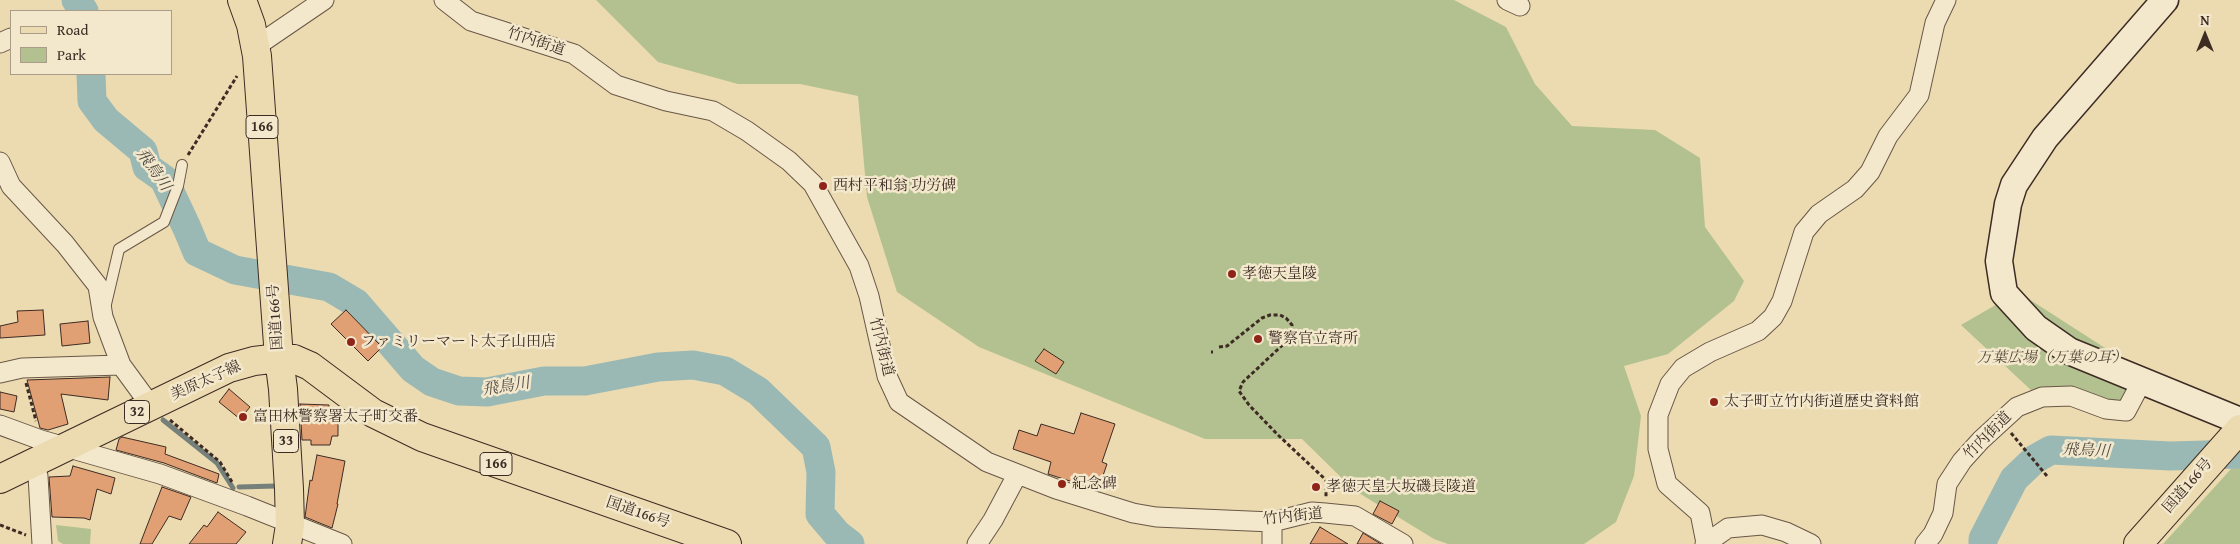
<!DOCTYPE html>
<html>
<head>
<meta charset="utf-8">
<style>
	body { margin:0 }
	#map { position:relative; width:2240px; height:544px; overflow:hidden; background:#ecdbb0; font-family:"Gentium Book Plus",serif }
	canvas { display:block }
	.legend { position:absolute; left:10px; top:10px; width:162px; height:65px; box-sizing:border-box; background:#f3e8cc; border:1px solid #aa9c89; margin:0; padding:6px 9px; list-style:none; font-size:15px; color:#3d2b24 }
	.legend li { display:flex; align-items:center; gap:10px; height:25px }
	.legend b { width:25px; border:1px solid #aa9c89 }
	.north { position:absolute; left:2180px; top:10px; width:50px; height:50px; -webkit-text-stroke:4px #f3e8cc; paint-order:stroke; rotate:0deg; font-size:14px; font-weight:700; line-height:20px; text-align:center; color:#3d2b24 }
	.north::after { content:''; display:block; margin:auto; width:18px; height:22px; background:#3d2b24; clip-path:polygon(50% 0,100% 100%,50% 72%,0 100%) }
</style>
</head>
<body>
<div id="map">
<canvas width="2240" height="544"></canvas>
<ul class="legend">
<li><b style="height:6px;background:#ecdbb0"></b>Road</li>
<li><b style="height:14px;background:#b2c18f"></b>Park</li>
</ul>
<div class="north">N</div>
</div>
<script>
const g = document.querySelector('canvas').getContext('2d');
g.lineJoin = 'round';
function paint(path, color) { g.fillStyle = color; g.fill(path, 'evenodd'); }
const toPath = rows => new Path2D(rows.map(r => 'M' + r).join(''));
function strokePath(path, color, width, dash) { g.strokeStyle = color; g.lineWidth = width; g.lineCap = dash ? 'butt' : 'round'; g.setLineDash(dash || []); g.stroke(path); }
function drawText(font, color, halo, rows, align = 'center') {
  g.font = font + ' "Gentium Book Plus","Noto Serif JP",serif'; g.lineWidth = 5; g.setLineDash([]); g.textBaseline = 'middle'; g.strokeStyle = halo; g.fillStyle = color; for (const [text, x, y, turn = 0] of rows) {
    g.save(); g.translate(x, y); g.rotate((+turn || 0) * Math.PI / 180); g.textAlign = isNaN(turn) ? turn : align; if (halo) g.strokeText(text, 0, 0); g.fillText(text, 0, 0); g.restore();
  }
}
paint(toPath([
	[596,0,1454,0,1506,27,1535,84,1572,126,1655,130,1700,158,1705,227,1744,281,1734,301,1668,354,1624,366,1641,416,1634,476,1616,522,1584,544,1448,544,1434,539,1354,490,1302,439,1205,439,979,347,897,292,867,197,858,96,800,84,738,84,658,62],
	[2018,292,2144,373,2108,418,2032,391,1961,325],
	[2240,459,2240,544,2163,544],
	[56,525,91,529,90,544,63,544,58,541]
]), '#b2c18f');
strokePath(toPath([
	[163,420,217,463,233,488],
	[239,487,276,486]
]), '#75807a', 5);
strokePath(toPath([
	[76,0,84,11],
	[91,74,92,101,106,120,143,151,147,167,164,179,187,228,197,252,235,270,329,287,356,303,413,369,432,382,459,391,487,392,544,381,585,381,658,367,693,365,725,371,758,391,816,447,821,472,820,514,837,534,850,544],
	[1983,544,1983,539,2014,479,2035,459,2051,450,2170,456,2240,454]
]), '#9bb9b4', 29);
const building = toPath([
	[43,310,45,335,0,338,0,326,18,322,17,311,43,310],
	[346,310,382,347,368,361,331,324,346,310],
	[88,321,90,343,62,346,60,324,88,321],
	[1044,349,1064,362,1056,374,1035,361,1044,349],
	[110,377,108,400,61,394,68,424,48,430,40,428,27,380,110,377],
	[229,389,250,407,240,419,219,402,229,389],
	[0,392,17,396,14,412,0,409,0,392],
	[300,404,329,405,330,417,338,416,338,436,332,436,330,445,311,445,311,440,302,440,300,404],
	[1081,413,1115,424,1102,462,1107,464,1098,490,1048,474,1051,462,1013,449,1019,430,1037,436,1041,424,1074,434,1081,413],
	[122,437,166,447,165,454,219,474,217,483,164,463,116,450,119,439,122,437],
	[317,455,345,461,337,504,338,504,332,528,305,517,310,480,312,481,317,455],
	[73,466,115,478,111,494,97,489,90,520,84,518,52,517,49,477,70,476,73,466],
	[162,487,191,497,181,520,169,516,152,544,140,544,162,487],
	[1380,501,1399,511,1392,524,1373,514,1380,501],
	[218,512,246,532,236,544,189,544,204,525,207,527,218,512],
	[1320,527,1348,544,1310,544,1320,527],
	[1363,533,1381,544,1357,544,1363,533]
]);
paint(building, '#e1a073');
strokePath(building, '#3d2b24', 1);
const lane = toPath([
	[106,304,119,249,164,222,178,186,182,165]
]);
const street = toPath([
	[444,0,471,21,574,54,616,85,666,101,713,111,747,131,789,161,813,184,859,266,869,296,887,376,899,402,987,462,1056,489,1133,513,1156,517,1272,522,1312,512,1325,513,1355,516,1403,544],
	[1507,0,1520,6],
	[0,43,11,38],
	[255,47,324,0],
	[0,162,11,186,65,244,98,286,103,317,121,365,151,406],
	[0,373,22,368,121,365],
	[0,425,41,440,160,474,247,506,342,544],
	[32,463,38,476,42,544],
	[1272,522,1272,544],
	[1706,543,1700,513,1667,484,1658,449,1658,415,1670,384,1683,368,1710,352,1758,331,1773,317,1782,301,1804,232,1819,214,1855,189,1870,172,1888,136,1919,95,1935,23,1946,0],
	[977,544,993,520,1017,475],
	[1705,544,1728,528,1762,525,1786,532,1811,544],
	[1925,544,1933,534,1943,513,1947,484,1962,461,1981,440,2017,407,2042,397,2071,396,2106,409,2126,411,2142,381]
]);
const secondary = toPath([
	[2165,0,2045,138,2014,185,2008,204,1999,261,2004,293,2036,328,2069,351,2240,421]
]);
const primary = toPath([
	[0,479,229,368,254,361,279,358,283,389,289,489,290,525,287,544]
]);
const highway = toPath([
	[242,0,251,25,257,56,279,358,294,359,310,366,373,413,422,437,727,544],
	[2138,544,2240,429]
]);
strokePath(lane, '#695747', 12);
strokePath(street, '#695747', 21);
strokePath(secondary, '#3d2b24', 29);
strokePath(primary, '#3d2b24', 30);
strokePath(highway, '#3d2b24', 30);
strokePath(toPath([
	[188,155,237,76],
	[1219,347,1227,346,1262,318,1270,315,1280,315,1286,318,1292,325,1291,337,1243,382,1239,391,1249,405,1278,435,1326,480,1326,497],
	[1211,352,1213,352],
	[26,383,36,421],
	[170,420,220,462,232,482],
	[2011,433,2047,476],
	[0,525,26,535]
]), '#3d2b24', 3, [4, 2.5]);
strokePath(lane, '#f3e8cc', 10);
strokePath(street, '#f3e8cc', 19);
strokePath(secondary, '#f3e8cc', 26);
strokePath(primary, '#ecdbb0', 28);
strokePath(highway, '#ecdbb0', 28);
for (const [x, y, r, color] of [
	[823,186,5,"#8f2418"],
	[1232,274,5,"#8f2418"],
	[1258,339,5,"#8f2418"],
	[351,342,5,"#8f2418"],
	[1714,402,5,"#8f2418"],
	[243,417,5,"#8f2418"],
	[1062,484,5,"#8f2418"],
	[1316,487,5,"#8f2418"]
]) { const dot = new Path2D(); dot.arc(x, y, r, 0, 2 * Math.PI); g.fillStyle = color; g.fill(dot); strokePath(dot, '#f3e8cc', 2); }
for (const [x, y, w] of [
	[262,127,32],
	[137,412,25],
	[286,441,25],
	[496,464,32]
]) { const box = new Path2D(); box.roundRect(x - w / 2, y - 11.5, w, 23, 4); g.fillStyle = '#f3e8cc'; g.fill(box); strokePath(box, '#3d2b24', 1); }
drawText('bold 14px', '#3d2b24', null, [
	["166",262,127],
	["32",137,412],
	["33",286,441],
	["166",496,464]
]);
drawText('15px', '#3d2b24', '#f3e8cc', [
	["竹内街道",536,42,18],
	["国道166号",276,317,-94],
	["竹内街道",881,347,76],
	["美原太子線",206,381,-24],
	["竹内街道",1988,436,-45],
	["国道166号",2188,486,-49],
	["国道166号",638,513,19],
	["竹内街道",1293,517,-6]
]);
drawText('15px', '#3d2b24', '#f3e8cc', [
	["西村平和翁 功労碑",833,186],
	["孝徳天皇陵",1242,274],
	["警察官立寄所",1268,339],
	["ファミリーマート太子山田店",361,342],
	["太子町立竹内街道歴史資料館",1724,402],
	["富田林警察署太子町交番",253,417],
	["紀念碑",1072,484],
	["孝徳天皇大坂磯長陵道",1326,487]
], 'left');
drawText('italic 15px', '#544939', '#f3e8cc', [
	["万葉広場（万葉の耳）",2052,358]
]);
drawText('italic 16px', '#544e48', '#f3e8cc', [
	["飛鳥川",153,170,55],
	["飛鳥川",506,387,-9],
	["飛鳥川",2086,451,3]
]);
</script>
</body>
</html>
